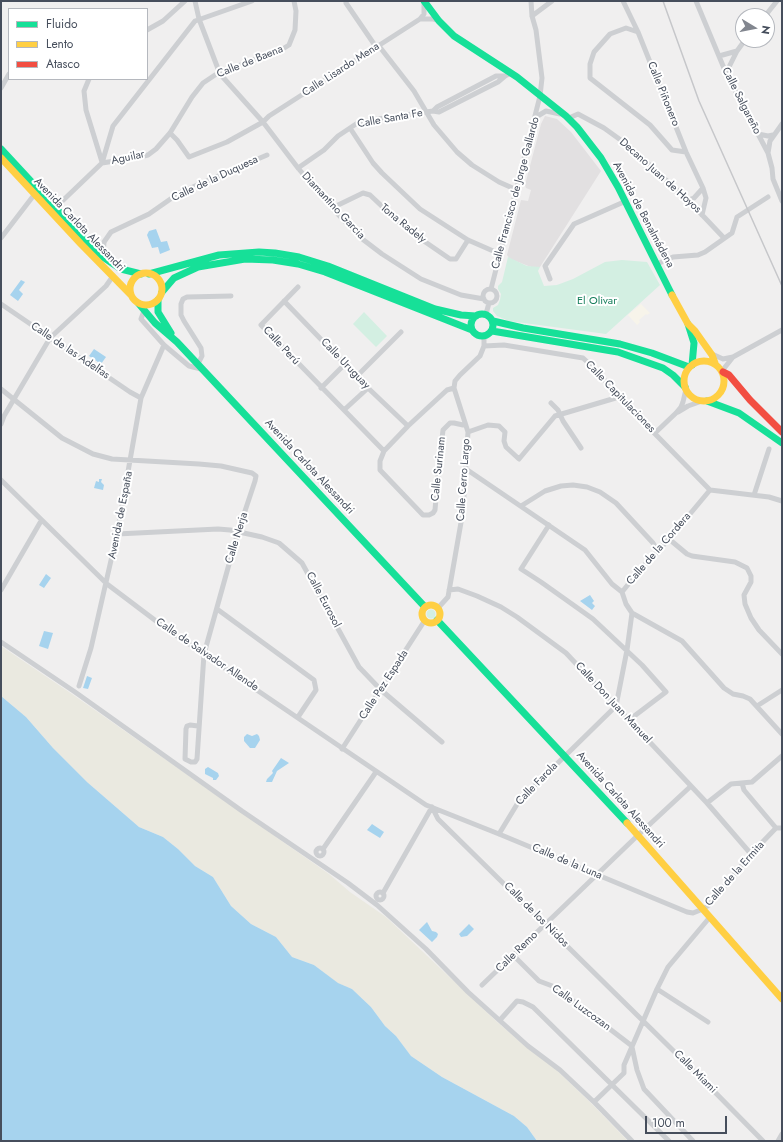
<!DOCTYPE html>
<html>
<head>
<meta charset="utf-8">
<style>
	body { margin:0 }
	#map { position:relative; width:783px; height:1142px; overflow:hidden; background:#f0efef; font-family:Jost,sans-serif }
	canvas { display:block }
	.frame { position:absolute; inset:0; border:2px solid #464e5c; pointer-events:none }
	.legend { position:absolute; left:8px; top:8px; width:140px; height:72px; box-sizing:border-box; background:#fff; border:1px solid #b5b8be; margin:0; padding:5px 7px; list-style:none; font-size:12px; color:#464e5c }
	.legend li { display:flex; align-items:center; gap:8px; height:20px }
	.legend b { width:20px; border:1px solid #b5b8be }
	.north { position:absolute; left:735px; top:8px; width:40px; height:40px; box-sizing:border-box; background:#fff; border:1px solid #b5b8be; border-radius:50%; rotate:100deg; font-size:11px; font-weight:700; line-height:16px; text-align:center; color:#464e5c }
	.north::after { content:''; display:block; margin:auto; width:14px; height:18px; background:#82868f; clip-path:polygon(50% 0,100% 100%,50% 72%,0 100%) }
	.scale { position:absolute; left:645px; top:1116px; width:82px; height:18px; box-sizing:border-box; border:2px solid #464e5c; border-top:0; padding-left:5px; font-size:12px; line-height:14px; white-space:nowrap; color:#464e5c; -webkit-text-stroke:3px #fff; paint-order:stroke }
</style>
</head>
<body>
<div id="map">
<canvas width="783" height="1142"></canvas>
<div class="frame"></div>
<ul class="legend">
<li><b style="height:5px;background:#16e098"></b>Fluido</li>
<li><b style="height:5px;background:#ffcf43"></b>Lento</li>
<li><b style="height:5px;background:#f24e42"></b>Atasco</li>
</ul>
<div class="north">N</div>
<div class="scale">100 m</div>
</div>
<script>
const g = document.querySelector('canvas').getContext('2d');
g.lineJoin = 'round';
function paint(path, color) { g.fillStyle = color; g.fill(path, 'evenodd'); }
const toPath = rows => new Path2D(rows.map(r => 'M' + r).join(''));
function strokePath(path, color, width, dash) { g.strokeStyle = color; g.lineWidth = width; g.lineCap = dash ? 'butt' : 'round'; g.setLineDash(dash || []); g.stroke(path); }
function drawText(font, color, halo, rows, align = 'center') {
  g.font = font + ' Jost,sans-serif'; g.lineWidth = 4; g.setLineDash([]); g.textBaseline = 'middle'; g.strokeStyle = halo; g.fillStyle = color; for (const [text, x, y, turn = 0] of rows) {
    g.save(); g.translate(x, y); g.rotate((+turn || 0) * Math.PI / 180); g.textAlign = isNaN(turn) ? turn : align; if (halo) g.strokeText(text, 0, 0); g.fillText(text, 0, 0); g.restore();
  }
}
paint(toPath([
	[641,304,650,313,647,315,646,314,639,320,640,322,637,325,628,315]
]), '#f7f4ea');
paint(toPath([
	[545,116,557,119,571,132,601,171,540,267,531,267,510,259,507,255,521,200,528,201,531,190,526,188,525,185,541,124]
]), '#e2e0e1');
paint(toPath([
	[508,257,527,266,540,267,538,271,544,286,557,285,573,279,605,262,622,260,647,262,660,285,606,334,509,321,497,316,493,311,493,308,498,305,500,300,501,294,498,289,498,286,502,282],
	[364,312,387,336,376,347,353,324],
	'426.5 614a4.5 4.5 0 1 1 9 0a4.5 4.5 0 1 1-9 0Z'
]), '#d3efe2');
paint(toPath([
	[1,646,72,694,329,874,350,892,386,917,495,1020,525,1046,546,1060,592,1104,628,1141,537,1141,527,1127,514,1116,442,1077,411,1056,396,1036,385,1026,371,1007,352,989,337,983,314,965,292,957,276,937,251,924,231,906,213,877,195,866,178,849,163,837,139,827,87,782,53,748,26,717,1,696]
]), '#eae9e0');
paint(toPath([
	[156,229,161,242,167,241,170,250,160,254,158,247,152,248,147,235,149,231],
	[21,280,25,282,19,290,23,294,18,301,10,295],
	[94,349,106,357,101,364,89,356],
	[99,479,102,479,101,482,104,485,103,490,94,488,96,481,99,482],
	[46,574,51,578,44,588,39,585],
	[590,595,594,601,592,603,595,606,592,610,580,601],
	[44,631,53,633,48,649,39,646],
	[87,676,92,678,88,689,83,688],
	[1,696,26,717,53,748,87,782,139,827,163,837,178,849,195,866,213,877,231,906,251,924,276,937,292,957,314,965,338,983,352,989,371,1007,385,1026,396,1036,411,1056,442,1077,514,1116,527,1127,537,1141,1,1141],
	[247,734,252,736,257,734,259,736,260,740,255,748,250,748,244,741,244,737],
	[281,758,289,763,277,771,272,782,266,782,267,779,273,773,272,771],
	[208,767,218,773,219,776,216,780,213,780,213,778,205,774,205,769],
	[372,824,384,832,380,838,367,830],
	[427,922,432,931,436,932,438,934,437,937,432,942,419,930],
	[469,924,474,929,467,936,461,937,459,934]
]), '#a6d3ee');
strokePath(toPath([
	[195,1,199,19,220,74,263,122,298,168,332,208,361,238,382,254,421,279,461,295,484,299],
	[623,1,638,32,686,152,703,188,706,198,702,215],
	[696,1,726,73,768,153,772,168,773,179,782,201],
	[346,3,374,44,379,46,414,91,434,125,457,152,472,165,499,182,517,190],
	[532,16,552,1],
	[765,16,777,1],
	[420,19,433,19,439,21],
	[147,30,163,21,185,1],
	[638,32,626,28,610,34,594,52,590,64,590,78,650,125,672,150,686,152],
	[719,56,737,51],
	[726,73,737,51,745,40],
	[89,79,84,91,86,110,102,162],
	[1,88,9,74],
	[433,111,439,112,498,82,505,76],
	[536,117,546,111,560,114],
	[569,118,578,114,604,128,629,146,688,200,724,238],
	[350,128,373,163,382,173,420,209,468,240,500,254],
	[170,133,177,140,189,157,227,142,263,122,269,116,420,19,424,14,424,2],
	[758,134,768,136,773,135],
	[768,153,770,141,782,124],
	[102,163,113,126,195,21,252,1],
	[298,168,324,150,338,136,356,124,371,120,433,111,437,107,496,76,505,76,511,73],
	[688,200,694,198,703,188],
	[55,208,102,163,140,157,148,155,156,149,170,133,192,97,203,83,215,75,253,60,281,50,289,45,295,30,296,11,294,1],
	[332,208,363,193,370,195,405,228,450,259,456,259,468,240],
	[1,238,34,195],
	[103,257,104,242,111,232,149,214,179,193,267,155],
	[657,264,673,257,698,255,705,252,732,233,737,217,768,197],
	[550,279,545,266,574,224,626,201],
	[298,287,261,325,384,451],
	[491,289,540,96,542,78,536,30,532,16,531,1],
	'483 296a7 7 0 1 1 14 0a7 7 0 1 1-14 0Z',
	[284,301,368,388,408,426],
	[1,304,130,392,141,398],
	[144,311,141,319,164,345,189,366,201,369],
	[486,314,489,303],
	[484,346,504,345,583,358,596,370,619,397,710,490],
	[712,354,723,359,733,357,782,330],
	[198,364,202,356,201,348,184,321,181,315,181,304,183,299,187,297,231,296],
	[722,371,733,357],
	[357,376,401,332],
	[321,388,345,364],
	[454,388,447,390,408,426,384,451,380,461,380,470,423,515,429,515,433,513,435,510,438,474,443,430,450,423,454,423,463,425,465,423],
	[1,389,62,438,93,454,112,459,199,464,221,466,252,473,256,476,255,481,238,532,204,654,197,759,195,762,191,762,185,759,186,729,187,726,190,725,198,726],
	[551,403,558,410,563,421,581,448],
	[344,410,368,388],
	[678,412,688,406,702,401],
	[1,424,4,416,50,338,106,286,113,276],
	[468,432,488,425,499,426,505,432,504,441,506,447,519,459,555,416,619,397],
	[655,433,676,413,681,407,683,402,686,389],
	[466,469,585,550,612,584,622,592],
	[1,480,107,584,164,627,426,805,499,834,687,912,693,913,703,909,709,905,751,854,776,828],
	[710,490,769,497,782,501],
	[754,495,769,449],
	[521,506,545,491,561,486,573,485,587,487,600,492,616,503,653,543,658,551],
	[549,525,521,569,541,582,593,619,642,665,666,692,629,720],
	[117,534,218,529,230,530,262,537,279,543,302,563,359,667,381,690,442,742],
	[669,539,687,554,692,556,735,562,747,568,751,576,751,582,744,595,745,604,751,618,759,630,782,654],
	[1,590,41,521],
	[449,590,458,589,477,596,501,607,517,617,566,653,707,803,751,854],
	[438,608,448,597,463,511,468,432,454,388,455,381,460,375,480,356,484,346,484,336],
	[217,609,314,680,316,690,298,717],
	[632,613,682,641,724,688,733,694,743,696,750,699,782,734],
	[1,642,75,692,242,811,348,883,377,905,426,949,468,992,528,1046,560,1070,595,1103,632,1141],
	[79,686,91,648,117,534,141,398,164,345],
	[757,706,782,690],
	[342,749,425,620],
	[742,783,744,790,776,828],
	[707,803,731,784,752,782,782,756],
	[432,807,438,819,699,1076,763,1141],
	[776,828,782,828],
	[499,834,519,801,616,706,627,650,632,613,626,604,622,592,639,571,669,539,710,490],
	'316 852a4 4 0 1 1 8 0a4 4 0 1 1-8 0Z',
	[323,849,376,772],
	'376 896a4 4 0 1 1 8 0a4 4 0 1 1-8 0Z',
	[383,893,432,807],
	[513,955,539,981,555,987,632,1046],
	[482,985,635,838,691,786],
	[657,989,708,1022],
	[500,1020,517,1001,523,1002,533,1007,669,1141],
	[632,1047,637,1070,644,1089,693,1141],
	[594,1102,624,1073,624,1065,657,989,668,967,710,917],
	[778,1141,782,1134]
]), '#cdcfd2', 5);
strokePath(toPath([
	[424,1,439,21,454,36,517,77,566,116,577,127,601,158,618,187,672,295],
	[1,149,89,244,103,257,121,269,141,274],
	[149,274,219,255,259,252,275,253,299,257,328,266,435,309,461,315,476,316],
	[162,292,174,278,198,267,245,259,273,260,298,264,325,272,472,330],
	[158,300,158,312,171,333],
	[139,304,155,323,177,342,425,607],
	'471 325a11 11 0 1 1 22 0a11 11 0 1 1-22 0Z',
	[493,321,523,328,620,344,652,353,689,367],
	[688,324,694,343,692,365],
	[492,331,618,352,663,368,673,375,685,387],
	[707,401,739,413,782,443],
	[437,620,627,823]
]), '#16e098', 7);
strokePath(toPath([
	[1,158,81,244,131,295],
	'130 289a16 16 0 1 1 32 0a16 16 0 1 1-32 0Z',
	[672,295,688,324,695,331,712,355,715,363],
	'684 381a20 20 0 1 1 40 0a20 20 0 1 1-40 0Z',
	'422 614a9 9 0 1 1 18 0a9 9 0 1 1-18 0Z',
	[627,823,782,999]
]), '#ffcf43', 7);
strokePath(toPath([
	[723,372,729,375,750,400,782,432]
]), '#f24e42', 7);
strokePath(toPath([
	[663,1,699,101,782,286]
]), '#c6c7ca', 1.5);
drawText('11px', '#464e5c', '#fff', [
	["Calle de Baena",250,62,-22],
	["Calle Lisardo Mena",341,70,-33],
	["Calle Piñonero",663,94,68],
	["Calle Salgareño",741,101,63],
	["Calle Santa Fe",390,119,-10],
	["Aguilar",128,158,-12],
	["Decano Juan de Hoyos",660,176,42],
	["Calle de la Duquesa",215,179,-25],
	["Calle Francisco de Jorge Gallardo",516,193,-75],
	["Diamantino Garcia",333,206,47],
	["Avenida de Benalmádena",643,215,62],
	["Tona Radely",403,224,39],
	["Avenida Carlota Alessandri",79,225,46],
	["Calle Perú",281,346,47],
	["Calle de las Adelfas",70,351,34],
	["Calle Uruguay",345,364,46],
	["Calle Capitulaciones",620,397,46],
	["Avenida Carlota Alessandri",309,467,47],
	["Calle Surinam",439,469,-84],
	["Calle Cerro Largo",464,480,-86],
	["Avenida de España",121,515,-79],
	["Calle Nerja",237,538,-73],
	["Calle de la Cordera",659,549,-49],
	["Calle Eurosol",323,600,62],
	["Calle de Salvador Allende",207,655,34],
	["Calle Pez Espada",384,685,-57],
	["Calle Don Juan Manuel",613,703,47],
	["Calle Farola",537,784,-46],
	["Avenida Carlota Alessandri",620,800,48],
	["Calle de la Luna",567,862,23],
	["Calle de la Ermita",735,874,-48],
	["Calle de los Nidos",536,915,45],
	["Calle Remo",517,952,-44],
	["Calle Luzcozan",581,1008,36],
	["Calle Miami",695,1072,45]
]);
drawText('11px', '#157e5b', '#fff', [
	["El Olivar",597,301]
]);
</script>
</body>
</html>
